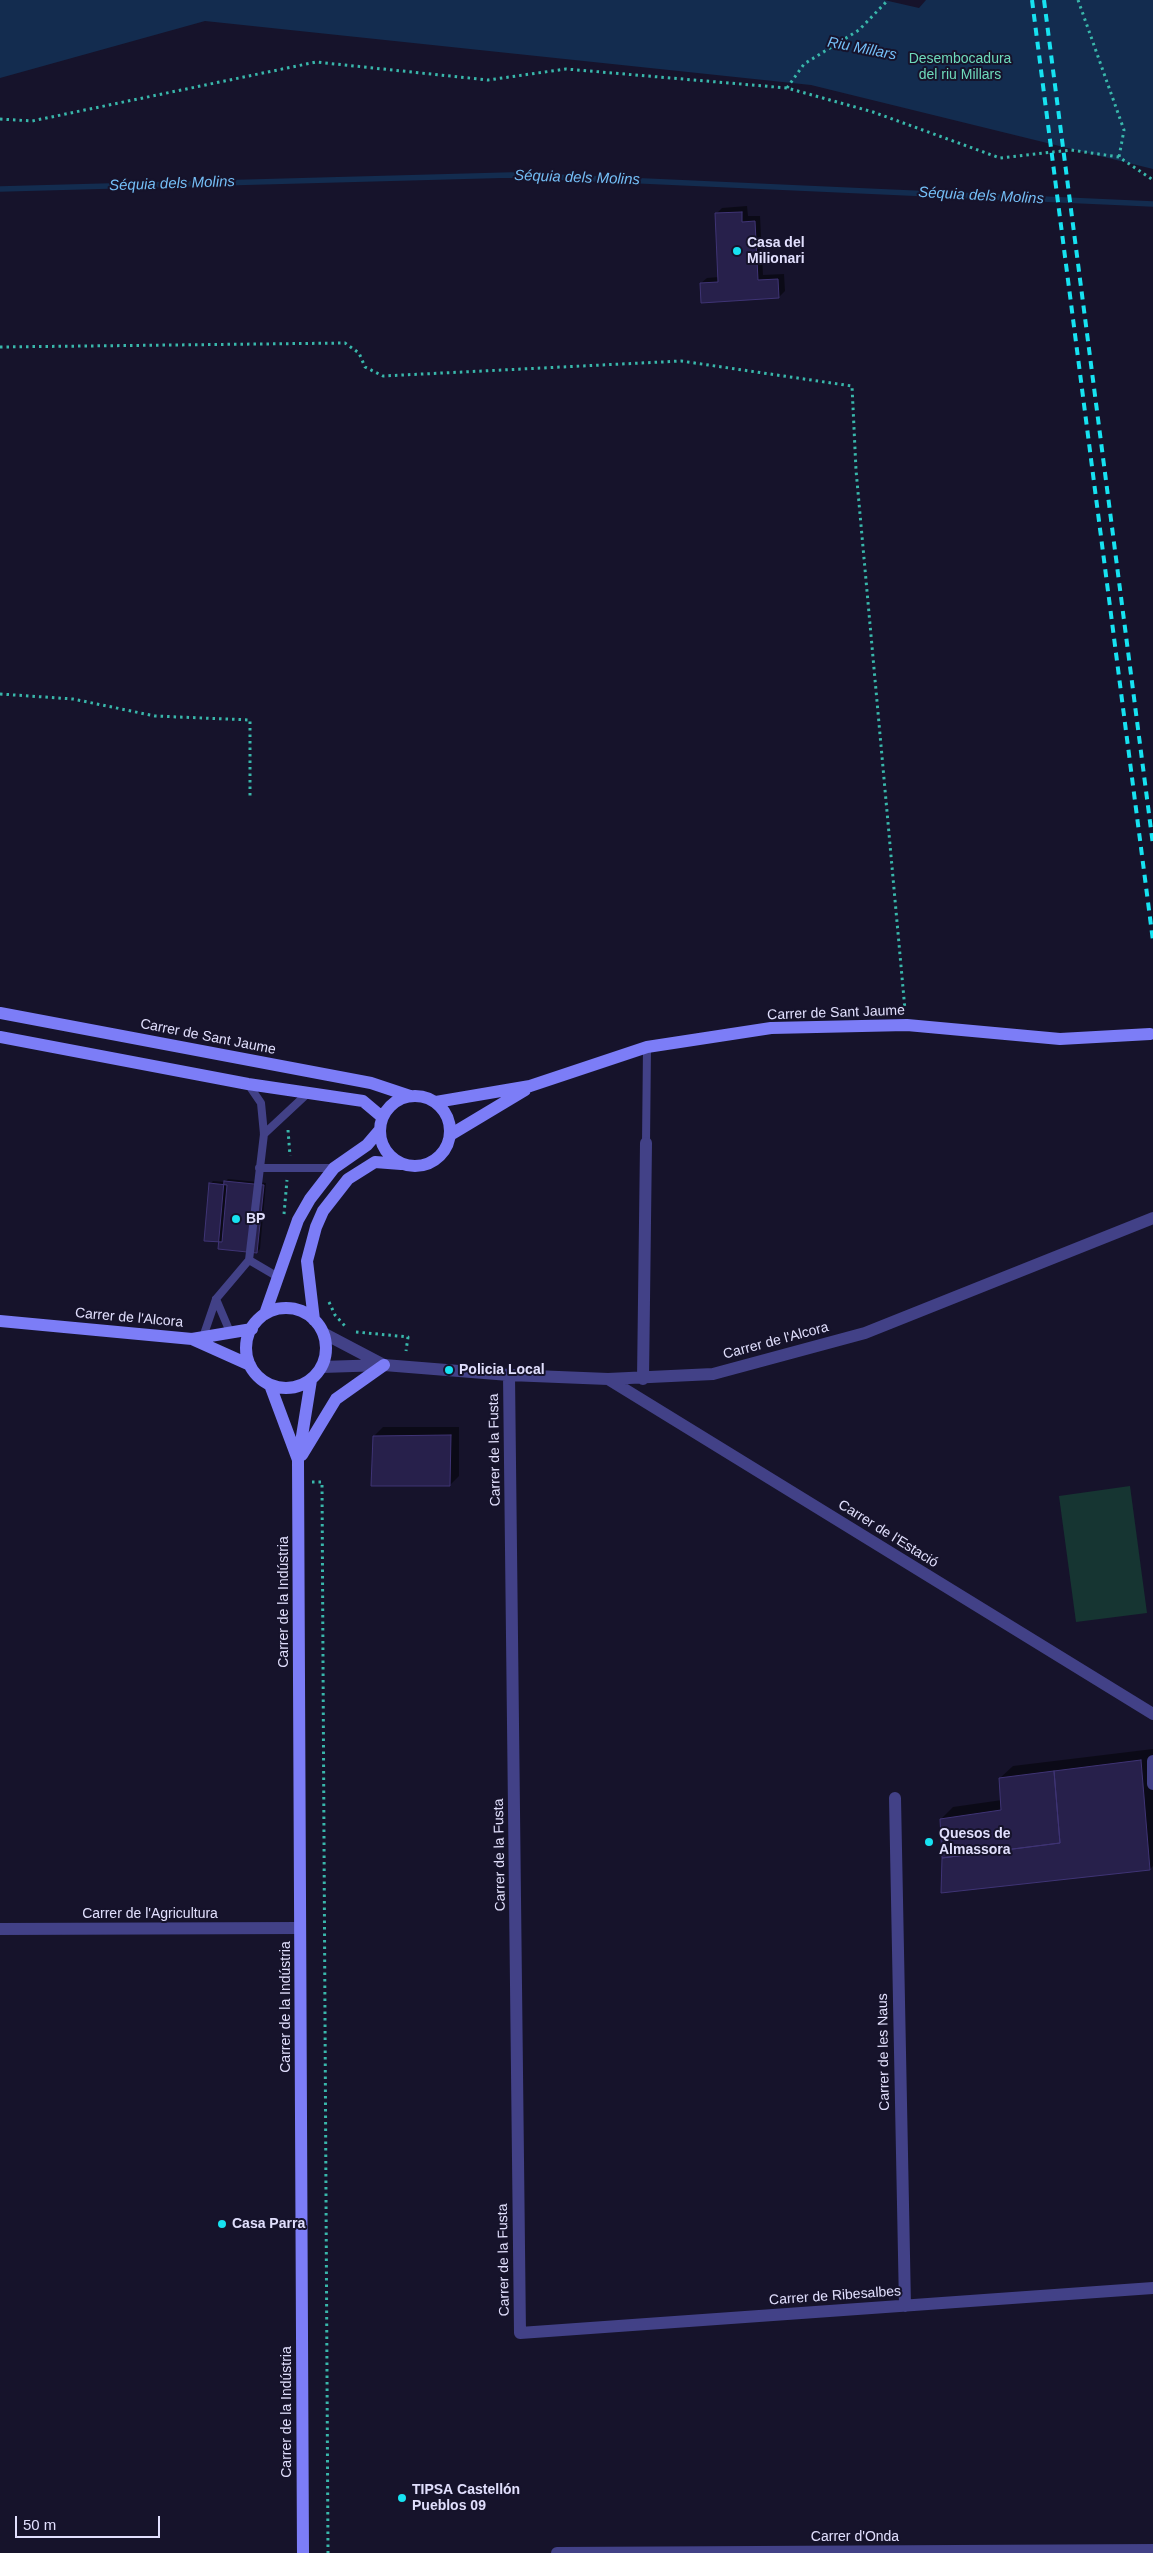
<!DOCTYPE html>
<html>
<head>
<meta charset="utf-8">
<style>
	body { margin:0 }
	#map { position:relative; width:1153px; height:2553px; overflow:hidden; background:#16132b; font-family:Helvetica,sans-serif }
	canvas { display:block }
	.scale { position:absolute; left:15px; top:2516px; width:145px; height:22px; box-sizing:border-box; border:2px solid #e1dffd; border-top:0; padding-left:6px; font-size:15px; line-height:18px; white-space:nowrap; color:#e1dffd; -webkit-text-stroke:4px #16132b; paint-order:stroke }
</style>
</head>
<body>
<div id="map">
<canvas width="1153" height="2553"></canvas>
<div class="scale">50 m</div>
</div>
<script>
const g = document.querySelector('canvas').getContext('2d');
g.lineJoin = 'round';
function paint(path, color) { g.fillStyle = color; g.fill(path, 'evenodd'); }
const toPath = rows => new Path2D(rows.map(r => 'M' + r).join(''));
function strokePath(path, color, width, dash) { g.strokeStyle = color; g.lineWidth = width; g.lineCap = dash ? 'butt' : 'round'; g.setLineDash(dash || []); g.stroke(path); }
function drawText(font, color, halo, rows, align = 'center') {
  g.font = font + ' Helvetica,sans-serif'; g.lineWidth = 4; g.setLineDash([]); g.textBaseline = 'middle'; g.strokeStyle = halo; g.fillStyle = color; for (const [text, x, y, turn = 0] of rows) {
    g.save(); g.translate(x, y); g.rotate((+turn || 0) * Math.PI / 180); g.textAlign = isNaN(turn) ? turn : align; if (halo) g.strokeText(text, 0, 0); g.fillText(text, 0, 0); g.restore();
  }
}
paint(toPath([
	[1130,1486,1147,1613,1076,1622,1059,1496]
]), '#163532');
paint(toPath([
	[0,0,884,0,919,8,926,0,1153,0,1153,169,811,85,205,21,0,78]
]), '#132c4f');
paint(toPath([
	[747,206,748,216,760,216,763,275,784,274,785,291,779,297,701,283,707,278,719,277,716,214,722,208],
	[228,1179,266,1183,260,1249,257,1252,219,1241,210,1184,213,1181,225,1182],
	[383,1427,459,1427,459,1476,450,1485,374,1436],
	[1153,1749,1153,1866,1150,1869,942,1891,941,1819,953,1807,1002,1800,1000,1778,1013,1766]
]), '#0007');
strokePath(toPath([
	[0,189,511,175,1153,204]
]), '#132c4f', 5.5);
const building = toPath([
	[742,212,742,222,755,221,758,280,778,279,779,298,701,303,700,283,718,282,715,213,742,212],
	[224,1181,264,1185,257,1253,218,1249,224,1181],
	[209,1183,227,1185,222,1242,204,1241,209,1183],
	[451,1435,450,1486,371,1486,373,1436,451,1435],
	[1141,1760,1150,1870,941,1893,942,1858,1060,1843,1054,1771,1141,1760],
	[1054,1771,1060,1843,942,1858,940,1819,1001,1810,999,1778,1054,1771]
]);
paint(building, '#27204b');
strokePath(building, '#3f3475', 1);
strokePath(toPath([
	[1078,0,1124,130,1119,157],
	[787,88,804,64,859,30,888,0],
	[0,119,32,121,316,62,488,80,566,69,787,88,873,112,1000,158,1071,150,1119,157,1153,180],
	[0,347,345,343,359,353,365,367,383,376,681,361,852,386,856,470,905,1010],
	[0,694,73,699,155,716,250,720,250,798],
	[288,1130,290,1156],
	[284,1214,287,1180],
	[329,1302,335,1315,345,1326],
	[356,1332,408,1337,406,1351],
	[312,1482,322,1482,328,2553]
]), '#39b7ab', 3, [2.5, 4]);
strokePath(toPath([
	[264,1134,308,1093],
	[646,1143,647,1047],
	[259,1168,334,1168],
	[249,1260,278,1277],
	[216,1299,230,1332],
	[203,1337,216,1299,249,1260,264,1134,261,1103,248,1084]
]), '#424187', 8);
strokePath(toPath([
	[323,1333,382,1364],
	[322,1367,384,1365,509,1375,608,1379,713,1374,865,1333,1153,1218],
	[509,1375,520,2333,1153,2288],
	[608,1379,1153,1714],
	[643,1379,646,1143],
	[1153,1761,1153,1784],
	[895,1798,905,2306],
	[0,1929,300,1928],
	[557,2553,1153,2550]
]), '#424187', 12);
strokePath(toPath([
	[0,1013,371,1083,410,1096],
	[0,1037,248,1084,363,1101,382,1117],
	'380 1131a35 35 0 1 1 70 0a35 35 0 1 1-70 0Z',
	[436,1102,530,1086,647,1047,771,1028,907,1025,1060,1039,1150,1034],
	[450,1135,525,1090],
	'246 1348a40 40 0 1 1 80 0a40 40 0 1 1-80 0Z',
	[265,1314,298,1220,310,1199,334,1168,367,1145,379,1131],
	[314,1320,307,1261,316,1227,323,1211,348,1179,375,1162,401,1164],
	[0,1321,192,1339,250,1365],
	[192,1339,252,1329],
	[270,1385,298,1460],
	[302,1455,336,1399,384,1365],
	[303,2553,298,1461,311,1380]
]), '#7c7df7', 12);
strokePath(toPath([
	[1032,0,1153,941],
	[1044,0,1153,845]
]), '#17e2f1', 4, [8, 6]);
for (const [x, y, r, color] of [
	[737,251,5,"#17e2f1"],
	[236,1219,5,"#17e2f1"],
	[449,1370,5,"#17e2f1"],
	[929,1842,5,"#17e2f1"],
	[222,2224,5,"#17e2f1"],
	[402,2498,5,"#17e2f1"]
]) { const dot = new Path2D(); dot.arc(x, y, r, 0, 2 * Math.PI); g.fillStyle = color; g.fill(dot); strokePath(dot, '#16132b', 2); }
drawText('14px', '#6edabb', '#16132b', [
	["Desembocadura",960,59],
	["del riu Millars",960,75]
]);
drawText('bold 14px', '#e1dffd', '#16132b', [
	["Casa del",747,243],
	["Milionari",747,259],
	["BP",246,1219],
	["Policia Local",459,1370],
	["Quesos de",939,1834],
	["Almassora",939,1850],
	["Casa Parra",232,2224],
	["TIPSA Castellón",412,2490],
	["Pueblos 09",412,2506]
], 'left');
drawText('14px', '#e1dffd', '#16132b', [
	["Carrer de Sant Jaume",836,1013,-2],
	["Carrer de Sant Jaume",208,1037,11],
	["Carrer de l'Alcora",129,1318,5],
	["Carrer de l'Alcora",776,1341,-15],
	["Carrer de la Fusta",495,1450,-91],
	["Carrer de l'Estació",888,1534,32],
	["Carrer de la Indústria",284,1602,-90],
	["Carrer de la Fusta",500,1855,-91],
	["Carrer de l'Agricultura",150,1914],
	["Carrer de la Indústria",286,2007,-90],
	["Carrer de les Naus",884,2052,-91],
	["Carrer de la Fusta",504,2260,-91],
	["Carrer de Ribesalbes",835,2296,-4],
	["Carrer de la Indústria",287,2412,-90],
	["Carrer d'Onda",855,2537]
]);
drawText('italic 15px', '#74bef6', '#16132b', [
	["Riu Millars",862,49,11],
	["Séquia dels Molins",577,178,2],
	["Séquia dels Molins",172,184,-2],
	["Séquia dels Molins",981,196,3]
]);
</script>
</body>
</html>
